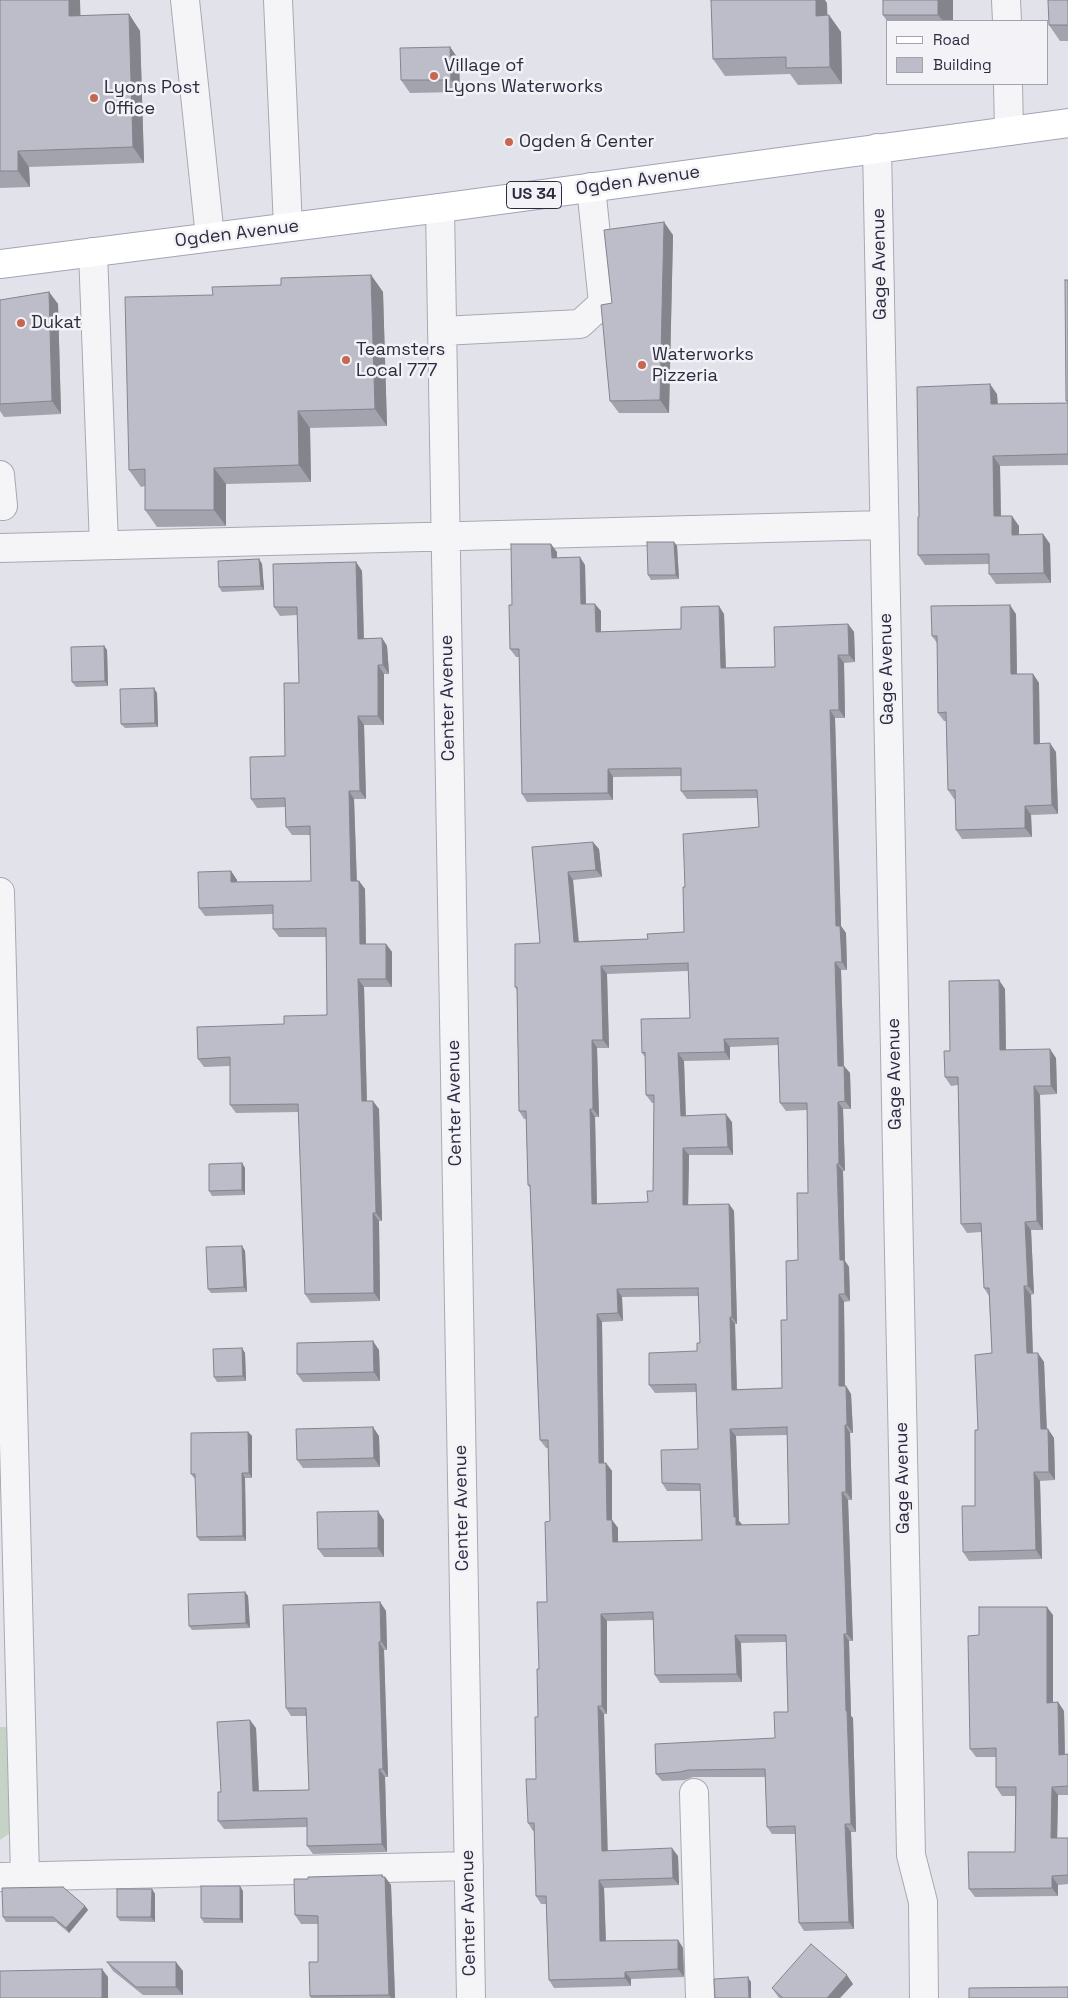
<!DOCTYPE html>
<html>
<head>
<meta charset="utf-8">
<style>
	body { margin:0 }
	#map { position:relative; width:1068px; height:1998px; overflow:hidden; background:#e2e3ea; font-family:"Space Grotesk",sans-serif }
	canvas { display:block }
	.legend { position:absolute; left:886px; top:20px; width:162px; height:65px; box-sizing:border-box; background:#f2f2f7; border:1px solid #a3a3ae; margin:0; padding:6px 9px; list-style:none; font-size:15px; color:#2c2c40 }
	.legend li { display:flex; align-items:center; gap:10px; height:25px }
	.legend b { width:25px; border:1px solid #a3a3ae }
</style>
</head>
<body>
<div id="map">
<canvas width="1068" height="1998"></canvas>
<ul class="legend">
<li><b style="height:6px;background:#fff"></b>Road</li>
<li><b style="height:14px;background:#bdbdc9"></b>Building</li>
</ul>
</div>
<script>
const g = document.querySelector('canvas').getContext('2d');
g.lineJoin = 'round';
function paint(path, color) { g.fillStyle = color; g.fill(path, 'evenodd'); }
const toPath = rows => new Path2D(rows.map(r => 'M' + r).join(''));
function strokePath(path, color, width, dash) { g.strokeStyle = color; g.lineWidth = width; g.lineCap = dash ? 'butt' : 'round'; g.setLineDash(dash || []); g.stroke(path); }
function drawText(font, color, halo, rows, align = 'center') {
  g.font = font + ' "Space Grotesk",sans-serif'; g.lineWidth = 5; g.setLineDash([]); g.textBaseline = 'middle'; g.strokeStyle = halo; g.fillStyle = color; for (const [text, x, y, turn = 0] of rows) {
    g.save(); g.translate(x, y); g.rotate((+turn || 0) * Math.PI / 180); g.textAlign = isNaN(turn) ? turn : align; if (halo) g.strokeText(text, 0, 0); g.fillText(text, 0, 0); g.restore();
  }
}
paint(toPath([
	[0,1727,10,1727,13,1831,0,1840]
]), '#c4d3c5');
const minor = toPath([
	[185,0,210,237],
	[278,0,288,227],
	[1006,0,1007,21],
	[1008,84,1009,131],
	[877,148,911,1855,923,1902,924,1998],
	[440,208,471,1998],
	[93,252,104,545],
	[442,331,580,324,603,303,591,187],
	[0,475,3,506],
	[0,548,884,525],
	[0,892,25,1876],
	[694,1793,700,1998],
	[0,1877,469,1866]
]);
const major = toPath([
	[0,264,440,208,1068,123]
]);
strokePath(minor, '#a8a8b4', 30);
strokePath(major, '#a3a4b5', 30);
strokePath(minor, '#f5f5f8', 28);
strokePath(major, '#fff', 28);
paint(toPath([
	[0,0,80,0,80,16,129,14,140,31,144,163,29,167,30,187,0,188],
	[953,0,953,21,887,21,883,15],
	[1068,0,1068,41,1060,41,1049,25],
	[827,3,827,15,829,15,841,32,842,84,798,85,790,74,725,76,713,59],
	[450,47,459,60,460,92,410,93,401,80],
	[673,235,669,413,619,413,610,401,612,303],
	[371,275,383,292,387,426,310,428,311,482,226,484,226,526,157,527,145,510,145,486,141,487,129,470,213,295,281,285],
	[1068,280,1068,465,1000,466,1001,516,1019,526,1019,535,1043,534,1050,544,1051,583,996,584,989,574,989,564,925,565,918,555,919,517,997,394,998,404,1068,403,1066,401],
	[49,292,58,304,61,414,4,417,0,411,0,300],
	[674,542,677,546,679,579,651,580,648,575],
	[557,552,557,558,585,565,586,604,601,611,601,632,681,629,724,614,726,668,775,667,848,624,854,632,855,662,844,663,845,718,835,718,841,926,846,933,847,970,841,970,844,1066,850,1073,851,1109,843,1109,845,1171,843,1171,845,1261,849,1267,850,1301,844,1302,845,1386,846,1386,851,1394,853,1433,850,1433,852,1500,848,1500,853,1641,849,1641,851,1716,853,1718,856,1832,851,1832,854,1929,804,1931,799,1923,796,1834,772,1834,767,1827,765,1777,693,1777,685,1780,662,1781,656,1774,775,1738,788,1712,786,1642,741,1643,742,1682,660,1683,655,1675,653,1620,607,1621,607,1714,604,1714,607,1851,678,1856,679,1885,604,1888,606,1941,678,1940,683,1948,684,1977,631,1979,631,1986,554,1988,549,1980,546,1904,541,1904,536,1896,534,1831,533,1831,528,1823,536,1779,538,1717,539,1669,547,1602,550,1521,548,1448,546,1448,540,1440,530,1188,528,1185,526,1119,524,1119,519,1111,517,990,515,987,540,943,532,847,599,849,602,877,573,880,579,941,648,939,684,932,685,887,759,827,758,798,687,799,681,791,681,776,613,777,613,800,527,802,522,794,519,657,516,657,510,649,512,605],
	[688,971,690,1018,642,1053,645,1057,646,1095,652,1103,654,1103,653,1191,648,1202,597,1204,595,1117,599,1117,597,1048,609,1048,607,974],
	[778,1045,780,1103,786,1111,807,1110,808,1193,798,1260,787,1320,782,1388,737,1389,735,1324,737,1324,734,1211,729,1204,688,1205,689,1155,733,1155,732,1122,686,1116,684,1061,730,1060,730,1047],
	[698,1296,700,1343,697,1351,649,1385,655,1393,696,1392,698,1449,662,1483,667,1491,701,1491,702,1540,618,1542,618,1528,612,1520,612,1471,606,1463,604,1463,602,1322,623,1321,622,1297],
	[787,1435,789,1524,742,1525,739,1521,736,1436],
	[259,559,262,564,264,590,222,592,219,587],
	[356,562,362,571,364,638,382,638,387,646,389,674,384,674,384,725,364,725,366,799,354,799,357,881,359,881,365,889,366,944,386,944,392,952,392,987,364,987,367,1101,379,1109,382,1221,379,1221,380,1301,311,1303,305,1294,299,1112,236,1113,230,1105,230,1066,204,1067,198,1059,284,1024,327,1015,326,937,279,937,273,929,273,914,205,916,199,908,231,871,237,880,237,882,311,881,310,835,292,835,286,827,285,807,257,808,251,799,285,756,299,683,297,615,280,616,274,607],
	[1016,614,1017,674,1033,674,1039,683,1040,744,1056,752,1058,814,1031,815,1032,837,962,839,956,830,955,799,954,799,948,790,946,721,944,721,938,713,937,643,932,636],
	[104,646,107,650,108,686,76,687,72,682],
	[157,693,158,727,125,728,121,724],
	[1005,989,1006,1050,1056,1058,1057,1094,1040,1095,1043,1230,1031,1230,1034,1294,1031,1295,1033,1353,1044,1362,1047,1429,1054,1438,1055,1480,1040,1481,1042,1559,969,1561,963,1552,975,1506,978,1430,992,1353,989,1296,984,1288,981,1232,967,1233,961,1224,958,1085,951,1086,945,1077,950,1051],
	[242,1163,245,1168,245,1195,212,1196,209,1191],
	[242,1246,245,1251,247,1292,211,1293,208,1289],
	[242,1348,245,1353,246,1381,217,1382,214,1377],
	[379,1350,380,1381,303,1382,297,1374],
	[248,1432,252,1436,252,1478,245,1478,246,1541,200,1541,197,1537,196,1478,194,1478,191,1474],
	[379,1436,380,1467,303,1468,297,1460],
	[384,1520,384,1557,324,1557,318,1549],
	[245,1592,248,1596,250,1628,192,1630,189,1626],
	[380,1602,386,1611,387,1650,384,1650,388,1777,385,1777,387,1852,313,1854,307,1846,307,1827,224,1829,218,1821,256,1728,259,1791,309,1790,307,1716,291,1716,286,1708],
	[1053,1615,1053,1702,1058,1702,1064,1711,1065,1754,1068,1754,1068,1795,1058,1795,1057,1838,1068,1838,1068,1884,1058,1885,1058,1896,975,1897,969,1889,1015,1852,1015,1796,1002,1796,996,1787,996,1757,976,1757,970,1749,979,1635],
	[385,1877,391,1885,395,1998,311,1998,310,1996,318,1962,318,1924,301,1924,295,1915,308,1879],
	[152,1889,155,1894,155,1922,120,1921,117,1917],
	[243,1891,243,1923,204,1923,201,1918],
	[85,1906,88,1910,69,1933,56,1922,6,1922,3,1917],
	[107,1962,183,1971,183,1995,143,1995,113,1971],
	[853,1984,840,1998,779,1998,772,1988]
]), '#a3a3ad');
paint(toPath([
	[69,0,80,0,81,32,69,16],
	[816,0,825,0,827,3,828,33,816,16],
	[938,0,953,0,953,21,943,21,938,15],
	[129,14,140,31,144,163,133,147],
	[829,15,841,32,842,84,830,67],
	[450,47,459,60,460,92,451,80],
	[18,151,29,167,30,187,18,171],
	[664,222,673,235,669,413,660,400],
	[371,275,383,292,387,426,375,409],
	[49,292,58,304,61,414,52,401],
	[990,384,997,394,998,414,991,404],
	[298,411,310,428,311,482,299,465],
	[993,456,1000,466,1001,526,994,516],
	[214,468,226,484,226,526,214,510],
	[1012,516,1019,526,1019,545,1012,535],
	[1043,534,1050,544,1051,583,1044,573],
	[674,542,677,546,679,579,676,575],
	[551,544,557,552,557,566,552,558],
	[580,557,585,565,586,612,581,604],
	[259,559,262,564,264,590,261,586],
	[356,562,362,571,364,647,358,639],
	[595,604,601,611,601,639,596,632],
	[1010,605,1016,614,1017,683,1011,674],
	[719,606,724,614,726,675,721,668],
	[848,624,854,632,855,662,849,655],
	[382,638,387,646,389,674,383,665],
	[104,646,107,650,108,686,105,681],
	[838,655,844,663,845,718,839,710],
	[378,665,384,674,384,725,378,716],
	[1033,674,1039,683,1040,753,1034,744],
	[154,688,157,693,158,727,155,723],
	[830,710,835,718,841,926,846,933,847,970,842,962,836,926],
	[358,716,364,725,366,799,360,791],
	[1050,743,1056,752,1058,814,1052,805],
	[608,769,613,777,613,800,608,793],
	[349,791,354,799,357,889,351,881],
	[1025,806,1031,815,1032,837,1025,828],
	[593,842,599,849,602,877,596,870],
	[231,871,237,880,237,890,231,882],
	[568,872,573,880,579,949,574,942],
	[359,881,365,889,366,953,360,944],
	[386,944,392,952,392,987,386,979],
	[835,962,841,970,844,1073,838,1066],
	[601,966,607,974,609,1048,603,1040],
	[358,979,364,987,367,1109,362,1101],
	[999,980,1005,989,1006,1059,1000,1050],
	[724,1039,730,1047,730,1060,725,1052],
	[592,1040,597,1048,599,1117,593,1109],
	[1050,1049,1056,1058,1057,1094,1051,1086],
	[678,1053,684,1061,686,1124,681,1116],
	[844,1066,850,1073,851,1109,845,1101],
	[1034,1086,1040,1095,1043,1230,1037,1221],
	[373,1101,379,1109,382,1221,376,1213],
	[838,1102,843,1109,845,1171,839,1164],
	[590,1109,595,1117,597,1212,592,1204],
	[726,1114,732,1122,733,1155,728,1147],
	[683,1148,689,1155,688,1213,683,1205],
	[242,1163,245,1168,245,1195,242,1190],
	[837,1164,843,1171,845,1261,849,1267,850,1301,845,1294,840,1260],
	[729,1204,734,1211,737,1324,732,1317],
	[373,1213,379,1221,380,1301,374,1293],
	[1025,1222,1031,1230,1034,1294,1028,1286],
	[242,1246,245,1251,247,1292,244,1287],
	[1024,1286,1031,1295,1033,1362,1027,1353],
	[617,1289,622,1297,623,1321,618,1313],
	[839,1294,844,1302,845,1394,839,1386],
	[597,1314,602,1322,604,1471,599,1463],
	[730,1317,735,1324,737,1397,732,1390],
	[373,1341,379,1350,380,1381,374,1372],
	[242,1348,245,1353,246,1381,243,1376],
	[1038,1353,1044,1362,1047,1438,1041,1429],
	[846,1386,851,1394,853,1433,847,1425],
	[845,1425,850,1433,852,1500,846,1492],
	[373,1427,379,1436,380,1467,374,1458],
	[730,1429,736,1436,739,1521,742,1524,742,1533,736,1525,734,1517],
	[1048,1429,1054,1438,1055,1480,1049,1472],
	[248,1432,252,1436,252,1478,249,1473],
	[606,1463,612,1471,612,1528,607,1520],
	[1034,1472,1040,1481,1042,1559,1036,1550],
	[242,1473,245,1478,246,1541,243,1536],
	[842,1492,848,1500,853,1641,847,1634],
	[378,1511,384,1520,384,1557,378,1548],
	[612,1520,618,1528,618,1550,613,1542],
	[245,1592,248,1596,250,1628,246,1623],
	[380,1602,386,1611,387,1650,381,1641],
	[1047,1607,1053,1615,1053,1711,1047,1703],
	[601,1614,607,1621,607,1714,602,1706],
	[844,1634,849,1641,851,1716,853,1718,856,1832,851,1824,846,1711],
	[735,1635,741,1643,742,1682,737,1674],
	[379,1642,384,1650,388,1777,383,1769],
	[1058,1702,1064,1711,1065,1763,1059,1755],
	[598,1706,604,1714,608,1858,602,1851],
	[250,1720,256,1728,259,1799,253,1791],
	[379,1769,385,1777,387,1852,382,1844],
	[1052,1787,1058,1795,1057,1847,1051,1838],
	[845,1824,851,1832,854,1929,849,1922],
	[672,1848,678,1856,679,1885,673,1878],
	[382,1875,385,1879,385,1877,391,1885,395,1998,391,1998,389,1995],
	[1052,1876,1058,1885,1058,1896,1052,1888],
	[599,1880,604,1888,606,1948,600,1941],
	[240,1886,243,1891,243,1923,240,1919],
	[152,1889,155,1894,155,1922,151,1917],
	[85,1906,88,1910,69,1933,66,1928],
	[678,1940,683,1948,684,1977,678,1969],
	[176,1962,183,1971,183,1995,176,1987],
	[102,1969,108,1977,108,1998,102,1998],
	[625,1972,631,1979,631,1986,625,1978],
	[847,1975,853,1984,840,1998,827,1998],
	[748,1977,751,1982,751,1998,749,1998]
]), '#84848d');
const building = toPath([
	[0,0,69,0,69,16,129,14,133,147,18,151,18,171,0,171,0,0],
	[711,0,816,0,816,16,829,15,830,67,786,68,786,57,713,59,711,0],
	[883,0,938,0,938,15,883,15,883,0],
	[1048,0,1068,0,1068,25,1049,25,1048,0],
	[450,47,451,80,401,80,400,48,450,47],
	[664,222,660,400,610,401,601,305,612,303,604,230,664,222],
	[371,275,375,409,298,411,299,465,214,468,214,510,145,510,145,469,129,470,125,297,213,295,212,287,281,285,281,278,371,275],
	[1065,280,1068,280,1068,401,1066,401,1065,280],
	[49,292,52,401,0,404,0,300,49,292],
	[990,384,991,404,1068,403,1068,454,993,456,994,516,1012,516,1012,535,1043,534,1044,573,989,574,989,554,918,555,918,517,919,517,917,387,990,384],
	[647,542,674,542,676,575,648,575,647,542],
	[511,544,551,544,552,558,580,557,581,604,595,604,596,632,681,629,681,607,719,606,721,668,775,667,774,627,848,624,849,655,838,655,839,710,830,710,836,926,840,926,842,962,835,962,838,1066,844,1066,845,1101,838,1102,839,1164,837,1164,840,1260,844,1260,845,1294,839,1294,839,1386,846,1386,847,1425,845,1425,846,1492,842,1492,847,1634,844,1634,846,1711,847,1711,851,1824,845,1824,849,1922,799,1923,795,1826,767,1827,765,1769,688,1770,680,1772,656,1774,655,1744,775,1738,774,1712,788,1712,786,1635,735,1635,737,1674,655,1675,653,1612,601,1614,602,1706,598,1706,602,1851,672,1848,673,1878,599,1880,600,1941,678,1940,678,1969,625,1972,625,1978,549,1980,546,1896,536,1896,534,1823,528,1823,526,1779,536,1779,535,1717,538,1717,537,1669,539,1669,537,1602,547,1602,545,1522,550,1521,548,1440,540,1440,530,1185,528,1185,526,1111,519,1111,517,987,515,987,515,944,540,943,532,847,593,842,596,870,568,872,574,942,648,939,647,934,684,932,683,887,685,887,683,834,759,827,757,790,681,791,681,768,608,769,608,793,522,794,519,649,510,649,509,605,512,605,511,544],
	[688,963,690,1018,641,1019,642,1053,645,1052,646,1095,654,1095,653,1191,647,1191,648,1202,592,1204,590,1109,593,1109,592,1040,603,1040,601,966,688,963],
	[778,1038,780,1103,807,1103,808,1193,797,1193,798,1260,786,1261,787,1320,781,1320,782,1388,732,1390,730,1317,732,1317,729,1204,683,1205,683,1148,728,1147,726,1114,681,1116,678,1053,725,1052,724,1039,778,1038],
	[698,1288,700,1343,697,1343,697,1351,649,1353,649,1385,696,1384,698,1449,661,1450,662,1483,700,1484,702,1540,613,1542,612,1520,607,1520,606,1463,599,1463,597,1314,618,1313,617,1289,698,1288],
	[787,1427,789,1524,736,1525,736,1517,734,1517,730,1429,787,1427],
	[259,559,261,586,219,587,218,561,259,559],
	[356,562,358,639,382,638,383,665,378,665,378,716,358,716,360,791,349,791,351,881,359,881,360,944,386,944,386,979,358,979,362,1101,373,1101,376,1213,373,1213,374,1293,305,1294,298,1104,230,1105,230,1057,198,1059,197,1027,284,1024,284,1016,327,1015,326,928,273,929,273,905,199,908,198,872,231,871,231,882,311,881,310,826,286,827,285,798,251,799,250,757,285,756,284,683,299,683,297,607,274,607,273,564,356,562],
	[1010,605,1011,674,1033,674,1034,744,1050,743,1052,805,1025,806,1025,828,956,830,955,790,948,790,946,712,938,713,937,636,932,636,931,606,1010,605],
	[104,646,105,681,72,682,71,647,104,646],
	[154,688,155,723,121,724,120,689,154,688],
	[999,980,1000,1050,1050,1049,1051,1086,1034,1086,1037,1221,1025,1222,1028,1286,1024,1286,1027,1353,1038,1353,1041,1429,1048,1429,1049,1472,1034,1472,1036,1550,963,1552,962,1506,975,1506,975,1430,978,1430,975,1355,992,1353,989,1288,984,1288,981,1223,961,1224,958,1077,945,1077,944,1051,950,1051,949,981,999,980],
	[242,1163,242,1190,209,1191,209,1164,242,1163],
	[242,1246,244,1287,208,1289,206,1247,242,1246],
	[373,1341,374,1372,297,1374,297,1343,373,1341],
	[242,1348,243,1376,214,1377,213,1349,242,1348],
	[373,1427,374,1458,297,1460,296,1429,373,1427],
	[248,1432,249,1473,242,1473,243,1536,197,1537,195,1474,191,1474,191,1433,248,1432],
	[378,1511,378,1548,318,1549,317,1512,378,1511],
	[245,1592,246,1623,189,1626,188,1594,245,1592],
	[380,1602,381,1641,379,1642,383,1769,379,1769,382,1844,307,1846,307,1818,218,1821,218,1792,221,1792,217,1722,250,1720,253,1791,309,1790,306,1708,286,1708,283,1605,380,1602],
	[979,1607,1047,1607,1047,1703,1058,1702,1059,1755,1068,1754,1068,1786,1052,1787,1051,1838,1068,1838,1068,1875,1052,1876,1052,1888,969,1889,968,1852,1015,1852,1016,1787,996,1787,996,1748,970,1749,968,1636,979,1635,979,1607],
	[382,1875,382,1877,385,1877,389,1995,310,1996,309,1962,318,1962,318,1916,295,1915,294,1879,308,1879,308,1877,382,1875],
	[201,1886,240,1886,240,1919,201,1918,201,1886],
	[63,1887,85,1906,66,1928,53,1917,3,1917,2,1888,63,1887],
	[117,1889,152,1889,151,1917,117,1917,117,1889],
	[811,1944,847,1975,827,1998,783,1998,772,1988,811,1944],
	[107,1962,176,1962,176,1987,136,1987,107,1962],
	[102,1969,102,1998,0,1998,0,1971,102,1969],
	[748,1977,749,1998,715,1998,714,1979,748,1977],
	[1068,1987,1068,1998,969,1998,969,1988,1068,1987]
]);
paint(building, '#bdbdc9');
strokePath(building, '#84848d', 1);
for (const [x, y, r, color] of [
	[434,76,5,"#c56751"],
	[94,98,5,"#c56751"],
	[509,142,5,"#c56751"],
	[21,323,5,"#c56751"],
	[346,360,5,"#c56751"],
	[642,365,5,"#c56751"]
]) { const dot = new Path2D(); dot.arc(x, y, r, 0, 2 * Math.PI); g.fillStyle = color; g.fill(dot); strokePath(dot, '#f2f2f7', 2); }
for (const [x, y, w] of [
	[534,195,55]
]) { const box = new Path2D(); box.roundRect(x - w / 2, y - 13.5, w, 27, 4); g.fillStyle = '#f2f2f7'; g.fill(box); strokePath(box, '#2c2c40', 1); }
drawText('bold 16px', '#2c2c40', null, [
	["US 34",534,195]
]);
drawText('18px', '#2c2c40', '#f2f2f7', [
	["Village of",444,66],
	["Lyons Waterworks",444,87],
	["Lyons Post",104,88],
	["Office",104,109],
	["Ogden & Center",519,142],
	["Dukat",31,323],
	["Teamsters",356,350],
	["Local 777",356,371],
	["Waterworks",652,355],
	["Pizzeria",652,376]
], 'left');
drawText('18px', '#2c2c40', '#f2f2f7', [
	["Ogden Avenue",638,181,-8],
	["Ogden Avenue",237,234,-7],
	["Gage Avenue",880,264,-91],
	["Gage Avenue",887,669,-91],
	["Center Avenue",448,698,-91],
	["Gage Avenue",895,1074,-91],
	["Center Avenue",455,1103,-91],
	["Gage Avenue",903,1478,-91],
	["Center Avenue",462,1508,-91],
	["Center Avenue",469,1913,-91]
]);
</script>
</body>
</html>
